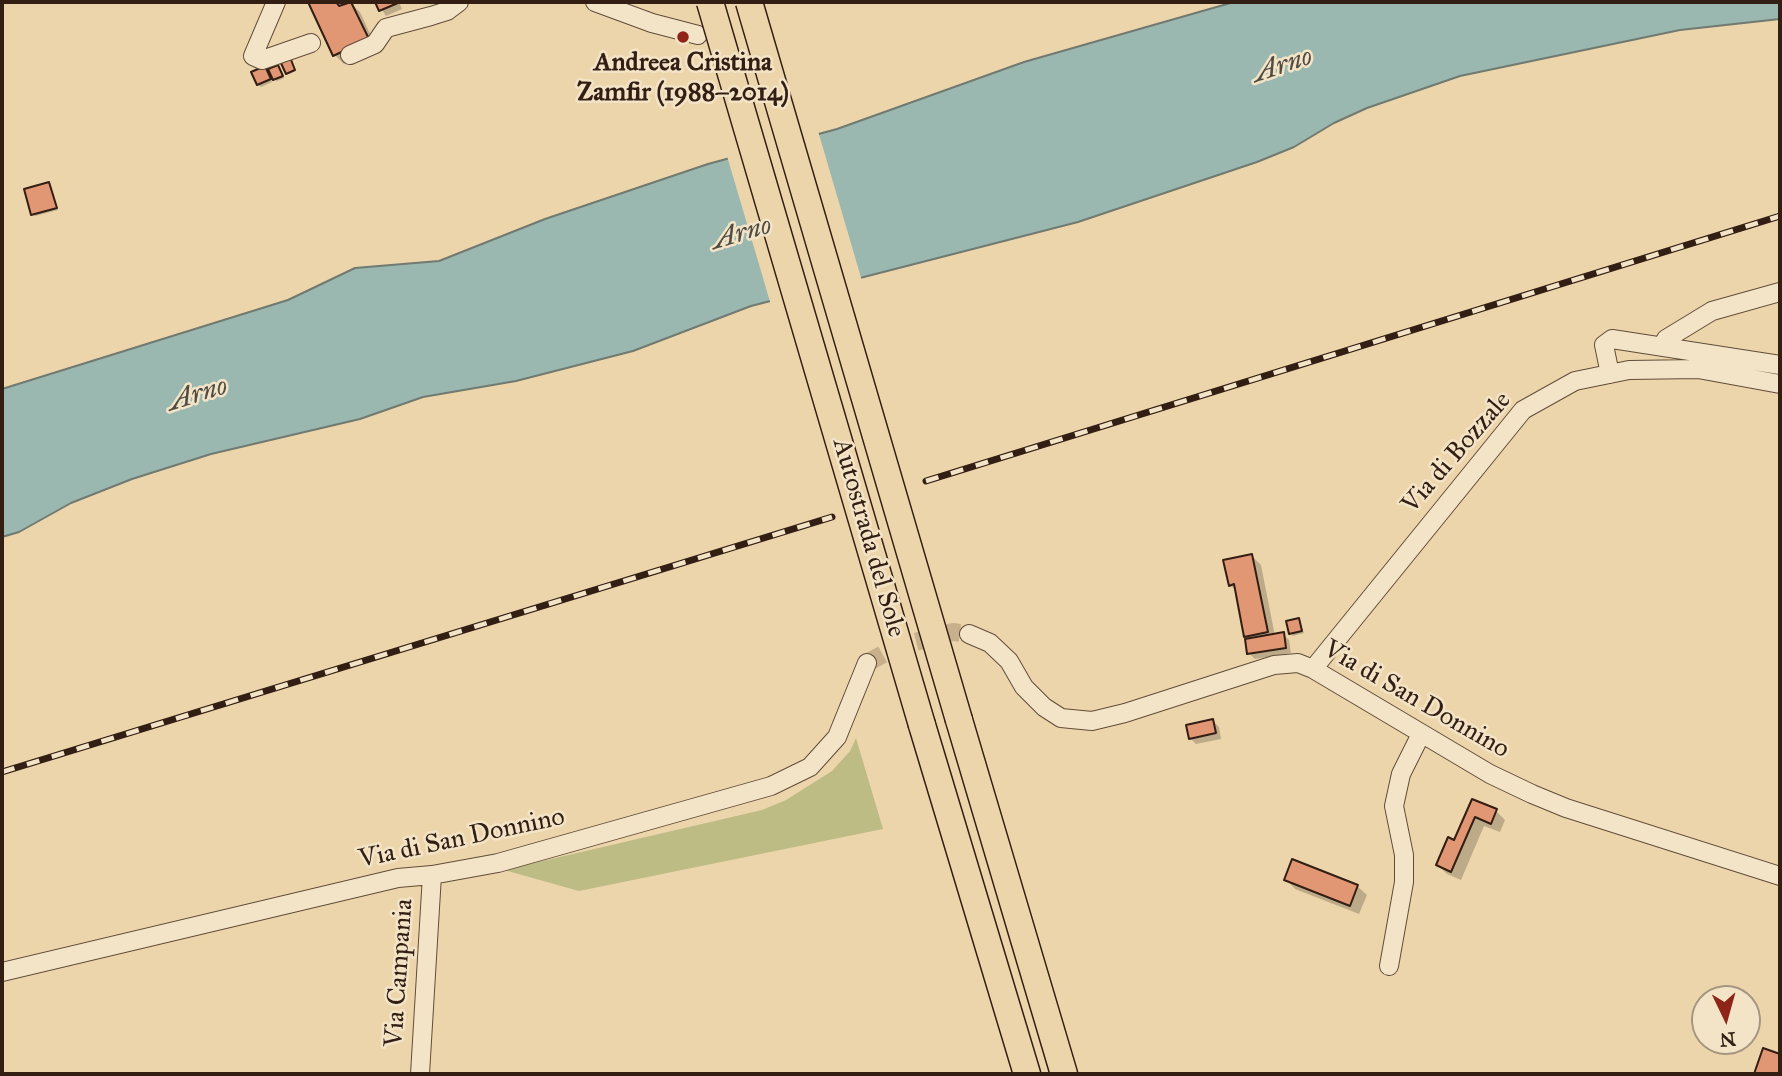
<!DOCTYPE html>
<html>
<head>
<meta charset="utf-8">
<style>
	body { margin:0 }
	#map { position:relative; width:1782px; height:1076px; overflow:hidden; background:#edd5ab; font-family:"IM FELL Great Primer",serif }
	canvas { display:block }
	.frame { position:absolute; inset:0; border:4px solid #321e13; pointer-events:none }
	.north { position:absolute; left:1691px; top:985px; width:70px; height:70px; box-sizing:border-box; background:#f3e4c8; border:2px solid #a69580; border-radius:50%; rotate:175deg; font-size:19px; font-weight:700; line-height:28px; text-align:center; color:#321e13 }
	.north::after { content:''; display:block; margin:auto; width:24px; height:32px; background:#8f2418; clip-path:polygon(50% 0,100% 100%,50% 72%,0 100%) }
</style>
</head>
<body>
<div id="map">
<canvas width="1782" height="1076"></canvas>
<div class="frame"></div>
<div class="north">N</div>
</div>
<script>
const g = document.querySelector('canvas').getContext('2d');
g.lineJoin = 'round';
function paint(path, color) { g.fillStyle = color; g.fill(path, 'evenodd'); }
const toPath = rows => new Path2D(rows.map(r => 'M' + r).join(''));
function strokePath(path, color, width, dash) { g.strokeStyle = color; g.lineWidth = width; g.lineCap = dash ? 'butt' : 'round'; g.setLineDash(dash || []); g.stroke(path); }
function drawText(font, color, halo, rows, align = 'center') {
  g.font = font + ' "IM FELL Great Primer",serif'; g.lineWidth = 5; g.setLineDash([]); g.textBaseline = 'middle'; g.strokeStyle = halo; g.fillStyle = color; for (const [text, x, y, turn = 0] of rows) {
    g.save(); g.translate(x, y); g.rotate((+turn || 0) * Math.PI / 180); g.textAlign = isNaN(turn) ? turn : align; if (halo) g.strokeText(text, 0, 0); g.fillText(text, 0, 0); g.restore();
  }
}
paint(toPath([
	[856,738,883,829,579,891,504,870,762,810,786,800,832,771,850,751]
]), '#bebc85');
const water = toPath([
	[1234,2,1780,2,1780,19,1680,30,1460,76,1367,108,1334,123,1294,147,1257,162,1078,222,751,306,633,351,516,381,423,397,360,419,211,454,132,479,71,503,19,532,2,537,2,389,288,300,355,268,439,261,545,219,708,164,837,129,1024,62,1234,2]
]);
paint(water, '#9ab8af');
strokePath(water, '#707a71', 2);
paint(toPath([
	[818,131,862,281,771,305,727,156]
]), '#edd5ab');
paint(toPath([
	[313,2,340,2,342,6,350,3,360,12,377,49,344,64,334,54,310,3],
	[377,2,399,2,402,9,386,16],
	[265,68,273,76,280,69,284,78,277,81,268,72,272,82,261,87,258,84],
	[49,184,58,210,35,216,33,214],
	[1252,556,1261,565,1275,636,1283,634,1289,640,1291,653,1255,659,1249,653,1250,640,1246,636,1237,591,1230,585],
	[1299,620,1304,633,1293,636,1290,633],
	[1213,721,1219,727,1221,739,1196,744,1190,738],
	[1473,801,1496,811,1505,820,1500,832,1484,826,1461,880,1447,874,1438,865,1455,842],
	[1286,879,1357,886,1367,895,1359,914,1295,889]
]), '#0003');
const building = toPath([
	[308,2,336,2,339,6,351,2,369,39,333,56,308,2],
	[375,2,397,2,398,3,379,11,375,2],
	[290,57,295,70,286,74,280,61,290,57],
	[278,65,283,76,273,80,268,69,278,65],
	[265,66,271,79,257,85,251,72,265,66],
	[49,182,57,208,31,215,24,189,49,182],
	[1252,554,1268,632,1244,637,1234,584,1229,586,1223,560,1252,554],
	[1299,618,1302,631,1289,634,1286,621,1299,618],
	[1284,632,1286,648,1247,654,1245,639,1284,632],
	[1213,719,1216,733,1189,739,1186,725,1213,719],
	[1472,799,1497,809,1491,824,1475,817,1451,872,1436,865,1448,837,1454,840,1472,799],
	[1292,859,1358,885,1350,906,1284,880,1292,859],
	[1763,1048,1780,1054,1780,1074,1754,1074,1763,1048]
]);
paint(building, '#e19674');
strokePath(building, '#321e13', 2);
strokePath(toPath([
	[867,663,896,647,953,632,969,634]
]), '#c8b08d', 18, [18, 9]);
const minor = toPath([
	[276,2,253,56,262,60,311,43],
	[595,2,652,23,698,35],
	[350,55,375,44,386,28,431,16,447,11,459,2],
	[1663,346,1666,339,1712,311,1780,292],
	[1610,374,1604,345,1612,339,1780,365],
	[969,634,990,643,1009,661,1024,687,1044,707,1061,718,1092,721,1125,713,1274,665,1298,663,1313,669,1490,774,1532,794,1566,808,1780,876],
	[1313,669,1523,410,1575,381,1629,370,1698,369,1780,384],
	[1389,966,1404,882,1404,855,1394,806,1401,774,1421,734],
	[2,972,398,878,432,875,498,863,771,786,810,767,837,737,867,663],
	[420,1074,432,875]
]);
const highway = toPath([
	[959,720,1064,1074],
	[922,725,1027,1074]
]);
strokePath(minor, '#614c39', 20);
strokePath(highway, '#321e13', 29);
strokePath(minor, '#f3e4c8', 18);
strokePath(highway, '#edd5ab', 26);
const rail = toPath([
	[926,481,1780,216],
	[2,772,832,517]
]);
strokePath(rail, '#321e13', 7);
strokePath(rail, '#f3e4c8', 4.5, [13]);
const highwayBridge = toPath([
	[710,2,922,725],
	[749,2,959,720]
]);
strokePath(highwayBridge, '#321e13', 29, []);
strokePath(highwayBridge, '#edd5ab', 26);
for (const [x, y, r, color] of [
	[683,37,7,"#8f2418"]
]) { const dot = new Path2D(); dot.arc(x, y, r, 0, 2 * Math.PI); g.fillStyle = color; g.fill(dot); strokePath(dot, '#f3e4c8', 2.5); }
drawText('bold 26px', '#321e13', '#f3e4c8', [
	["Andreea Cristina",683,64],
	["Zamfir (1988–2014)",683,94]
]);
drawText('26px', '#321e13', '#f3e4c8', [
	["Via di Bozzale",1457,453,-49],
	["Autostrada del Sole",868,538,74],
	["Via di San Donnino",1416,700,30],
	["Via di San Donnino",462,839,-12],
	["Via Campania",400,973,-86]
]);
drawText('italic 28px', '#514c42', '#f3e4c8', [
	["Arno",1283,66,-18],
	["Arno",742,234,-16],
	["Arno",198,395,-17]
]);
</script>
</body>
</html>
